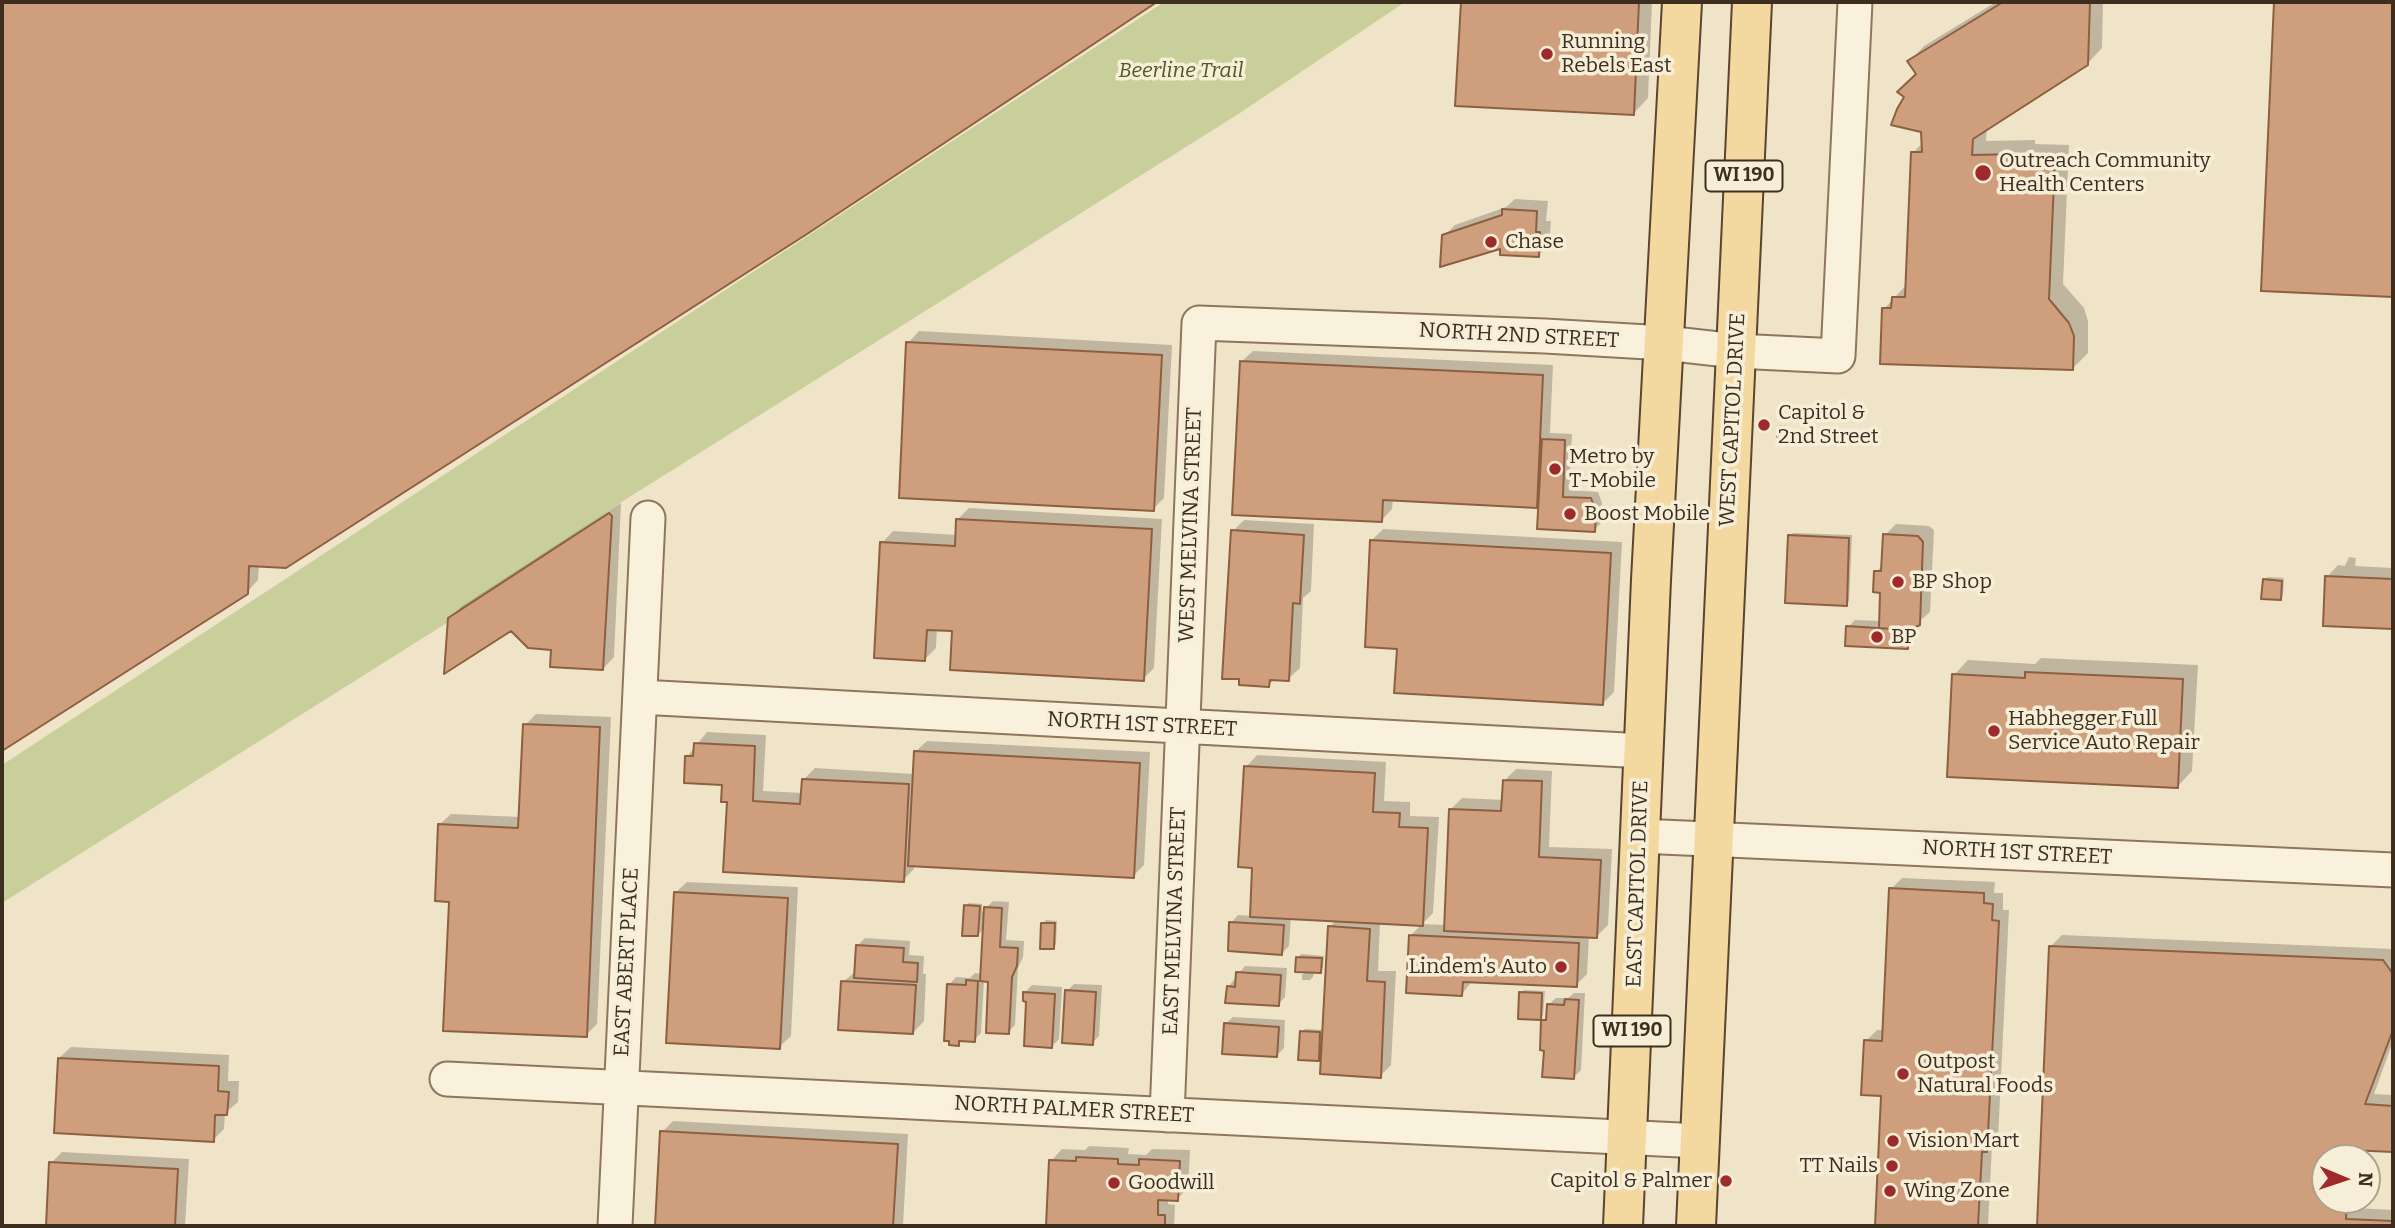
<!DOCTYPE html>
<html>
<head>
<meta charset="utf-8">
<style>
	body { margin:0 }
	#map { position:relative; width:2395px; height:1228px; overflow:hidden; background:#f0e4c8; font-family:Bitter,serif }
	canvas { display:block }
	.frame { position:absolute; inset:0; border:4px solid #3d2e20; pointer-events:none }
	.north { position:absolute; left:2311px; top:1144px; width:70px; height:70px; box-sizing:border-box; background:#f7eed8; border:2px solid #ada18e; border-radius:50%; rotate:92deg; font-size:19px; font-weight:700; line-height:28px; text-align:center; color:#3d2e20 }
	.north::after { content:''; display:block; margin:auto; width:24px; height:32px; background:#9e2a2b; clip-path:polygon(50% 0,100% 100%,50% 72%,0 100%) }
</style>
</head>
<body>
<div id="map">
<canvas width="2395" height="1228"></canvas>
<div class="frame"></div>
<div class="north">N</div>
</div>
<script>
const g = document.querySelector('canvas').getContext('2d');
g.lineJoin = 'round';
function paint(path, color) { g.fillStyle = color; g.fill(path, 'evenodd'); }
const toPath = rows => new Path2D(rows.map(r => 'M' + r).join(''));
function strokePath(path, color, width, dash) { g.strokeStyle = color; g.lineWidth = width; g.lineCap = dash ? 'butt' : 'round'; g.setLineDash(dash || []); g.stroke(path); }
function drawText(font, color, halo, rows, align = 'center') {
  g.font = font + ' Bitter,serif'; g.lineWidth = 7; g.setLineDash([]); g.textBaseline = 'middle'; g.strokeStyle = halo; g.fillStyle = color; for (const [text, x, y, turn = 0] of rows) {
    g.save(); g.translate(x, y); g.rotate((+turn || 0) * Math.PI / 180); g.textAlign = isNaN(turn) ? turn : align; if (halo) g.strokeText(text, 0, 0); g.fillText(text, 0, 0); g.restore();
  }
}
paint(toPath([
	[1164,2,1405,2,1240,113,620,503,450,621,2,903,2,765]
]), '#c9cf9b');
paint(toPath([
	[2,2,1154,2,806,232,259,565,258,580,247,592,2,749],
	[1462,2,1652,2,1648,98,1634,113,1457,105],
	[1996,2,2103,2,2102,48,2087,64,1987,128,1986,141,2035,140,2035,144,2069,145,2063,284,2084,308,2088,321,2088,353,2073,368,1884,309,1908,283,1913,153,1923,142,1918,74,1910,61,1924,46],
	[2276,2,2393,2,2393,295,2263,290],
	[1515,199,1548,201,1546,221,1551,221,1549,244,1538,256,1444,236,1455,225,1506,207],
	[919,331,1172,345,1164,498,1153,509,908,343],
	[1253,351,1553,365,1550,433,1572,434,1569,490,1598,492,1602,503,1601,523,1594,530,1541,501,1536,506,1393,499,1392,509,1381,521,1241,362],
	[1780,425,1786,425,1785,436,1782,439,1776,438,1776,428],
	[621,503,614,657,603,669,511,628,449,619,461,607],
	[969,508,1162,519,1154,668,1143,679,954,630,937,628,936,648,925,659,882,543,893,531,957,535,958,519],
	[1244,520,1314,524,1311,591,1303,598,1300,668,1288,679,1275,679,1268,685,1241,678,1233,531],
	[1896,524,1929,526,1934,530,1930,612,1915,625,1915,640,1907,648,1848,627,1855,620,1881,621,1882,591,1876,572,1883,565,1885,535],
	[1383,529,1622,542,1614,692,1603,703,1399,648,1372,540],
	[1793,533,1852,535,1849,601,1846,604,1790,536],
	[2349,557,2356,558,2355,566,2393,568,2393,627,2325,624,2327,577,2338,565,2345,566],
	[2268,577,2284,578,2283,595,2280,598,2264,580],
	[2041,658,2198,665,2192,771,2178,786,1954,675,1968,660,2035,664],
	[536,714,611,717,597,1024,586,1035,450,900,439,825,451,814,521,817,525,725],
	[707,732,766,735,763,791,803,793,804,779,815,768,914,774,915,752,927,741,1150,752,1144,865,1133,876,914,865,914,869,903,880,729,800,724,784,687,757],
	[1257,755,1386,762,1384,801,1410,802,1410,816,1439,817,1433,913,1422,924,1446,925,1450,810,1462,798,1504,800,1505,780,1516,769,1552,771,1549,847,1612,849,1608,925,1597,936,1589,936,1587,974,1576,985,1473,980,1462,994,1411,935,1422,924,1380,922,1378,971,1396,971,1391,1065,1380,1076,1322,1055,1318,1059,1302,1032,1305,1029,1324,1030,1329,927,1337,920,1291,917,1289,946,1282,953,1231,923,1238,915,1252,916,1254,866,1246,767],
	[1902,878,1995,882,1994,893,2003,893,2003,910,2009,910,1998,1139,1992,1145,1988,1226,1876,1226,1883,1094,1866,1041,1877,1030,1884,1030,1891,889],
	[687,882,798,887,791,1036,779,1047,675,893],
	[993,901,1009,902,1006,940,1024,941,1023,957,1018,968,1015,1025,1008,1032,990,980,984,980,981,1033,974,1040,963,1039,958,1044,949,985,956,977,970,978,975,973,982,974,984,928,978,935,966,906,969,903,982,904,982,912],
	[1046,920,1057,921,1056,944,1053,948,1043,924],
	[2062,935,2393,949,2393,1041,2374,1094,2393,1095,2393,1150,2359,1149,2358,1158,2325,1158,2325,1200,2356,1200,2356,1208,2393,1210,2393,1226,2039,1226,2051,946],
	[865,938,910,941,909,955,924,956,923,974,926,974,924,1021,913,1033,843,982,856,971,857,946],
	[1301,954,1324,956,1323,968,1320,971,1314,971,1313,977,1310,980,1302,980,1302,975,1307,971,1298,958],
	[1245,966,1287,968,1285,997,1278,1004,1228,987],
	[1074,984,1102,985,1099,1036,1092,1043,1067,991],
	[1032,985,1062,987,1059,1039,1052,1046,1025,992],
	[1524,990,1545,991,1543,1015,1540,1018,1521,993],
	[1574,993,1585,993,1581,1070,1574,1077,1546,1049,1543,1021,1548,1016,1548,1005,1556,998,1568,998],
	[1233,1017,1285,1020,1284,1048,1277,1055,1225,1024],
	[71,1047,229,1055,228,1081,239,1081,238,1102,225,1113,224,1129,213,1140,59,1058],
	[673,1121,908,1134,903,1226,657,1226,662,1132],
	[1089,1146,1129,1148,1128,1154,1146,1155,1152,1149,1190,1150,1188,1188,1177,1199,1168,1199,1168,1204,1175,1205,1174,1226,1048,1226,1051,1161,1062,1149,1085,1150],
	[62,1152,189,1159,185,1226,47,1226,51,1163]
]), '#0003');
const building = toPath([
	[2,2,1157,2,807,234,286,568,249,566,248,594,2,751,2,2],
	[1461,2,1639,2,1634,115,1455,106,1461,2],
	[2003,2,2090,2,2088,65,1973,139,1972,155,2021,154,2021,158,2055,159,2049,299,2069,323,2074,336,2073,370,1880,364,1882,308,1891,308,1892,297,1905,297,1911,152,1922,152,1921,132,1891,125,1897,109,1904,97,1897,92,1916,74,1907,61,2003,2],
	[2274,2,2393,2,2393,297,2261,291,2274,2],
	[1502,209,1537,211,1536,232,1540,232,1539,257,1500,255,1500,249,1440,267,1442,235,1502,215,1502,209],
	[906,342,1162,355,1154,511,899,498,906,342],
	[1240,361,1543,375,1537,508,1383,500,1382,522,1232,515,1240,361],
	[1542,439,1565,440,1563,497,1591,498,1596,511,1595,532,1537,529,1542,439],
	[609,513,612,516,603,670,550,667,551,650,528,648,511,631,444,674,448,618,609,513],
	[956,519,1152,529,1144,681,950,670,952,631,927,630,925,661,874,658,880,542,955,546,956,519],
	[1231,530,1304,535,1300,604,1293,603,1289,681,1270,680,1269,687,1239,685,1239,679,1222,679,1231,530],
	[1883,534,1918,536,1923,542,1920,625,1909,630,1879,628,1880,593,1873,592,1874,571,1881,571,1883,534],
	[1788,535,1849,538,1847,606,1785,603,1788,535],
	[1370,540,1611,553,1603,705,1394,693,1397,649,1365,647,1370,540],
	[2325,576,2393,579,2393,629,2323,626,2325,576],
	[2263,579,2282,581,2281,600,2261,599,2263,579],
	[1846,626,1909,630,1908,649,1845,646,1846,626],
	[2025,672,2183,679,2178,788,1947,777,1952,674,2025,678,2025,672],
	[523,724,600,727,587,1037,443,1031,449,902,435,901,438,824,518,828,523,724],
	[694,743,755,746,753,801,800,804,802,779,909,784,904,882,723,872,727,802,721,802,722,785,684,783,685,756,693,756,694,743],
	[914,751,1140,763,1134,878,908,866,914,751],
	[1244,766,1375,773,1373,812,1400,813,1399,827,1428,828,1423,926,1250,917,1252,868,1238,867,1244,766],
	[1503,780,1542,781,1539,857,1601,860,1597,938,1444,931,1449,809,1501,811,1503,780],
	[1889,888,1984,893,1984,903,1993,904,1992,920,1999,921,1987,1152,1982,1152,1978,1226,1875,1226,1881,1096,1861,1095,1864,1040,1882,1041,1889,888],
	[674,892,788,898,780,1049,666,1043,674,892],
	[964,905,980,906,978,936,962,936,964,905],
	[984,907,1002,908,1000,947,1018,948,1017,966,1012,977,1009,1034,986,1033,988,982,980,981,984,907],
	[1229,922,1284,925,1282,955,1228,951,1229,922],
	[1041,923,1055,923,1054,949,1040,949,1041,923],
	[1328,926,1370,929,1367,981,1385,982,1381,1078,1320,1074,1328,926],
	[1409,935,1579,943,1577,987,1463,982,1462,996,1406,993,1409,935],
	[856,945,904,948,903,962,918,963,917,982,854,978,856,945],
	[2049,946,2383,960,2393,974,2393,1030,2365,1104,2393,1106,2393,1152,2349,1150,2349,1158,2325,1158,2325,1200,2347,1200,2346,1219,2393,1221,2393,1226,2037,1226,2049,946],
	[1296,957,1322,958,1321,973,1295,972,1296,957],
	[1236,972,1281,975,1279,1006,1225,1003,1227,986,1235,987,1236,972],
	[966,980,978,981,975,1042,959,1041,959,1046,949,1045,949,1041,944,1041,947,984,966,985,966,980],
	[841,981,916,985,913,1034,838,1030,841,981],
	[1065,990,1096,992,1093,1045,1062,1043,1065,990],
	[1023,992,1055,994,1052,1048,1024,1046,1026,1002,1023,1001,1023,992],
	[1519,992,1542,993,1541,1020,1518,1019,1519,992],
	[1565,999,1579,1000,1574,1079,1542,1077,1544,1051,1540,1050,1541,1020,1546,1020,1547,1004,1564,1005,1565,999],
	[1224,1023,1279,1027,1277,1057,1222,1054,1224,1023],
	[1300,1031,1320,1032,1319,1061,1298,1060,1300,1031],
	[58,1058,219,1066,218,1091,229,1092,227,1115,215,1115,214,1142,54,1133,58,1058],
	[660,1131,898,1144,893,1226,655,1226,660,1131],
	[1076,1157,1118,1159,1118,1164,1139,1165,1139,1159,1180,1161,1178,1201,1158,1200,1158,1215,1165,1215,1165,1226,1046,1226,1049,1160,1076,1161,1076,1157],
	[49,1162,178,1169,175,1226,46,1226,49,1162]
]);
paint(building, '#cf9f7d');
strokePath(building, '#8d5f41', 2);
const street = toPath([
	[640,697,1644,751],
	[1640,836,2393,870],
	[447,1079,1700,1141],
	[1167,1115,1199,323,1545,336,1665,343,1736,351,1838,356,1855,2],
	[615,1226,648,518]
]);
const primary = toPath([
	[1623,1226,1651,580,1682,2],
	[1696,1226,1752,2]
]);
strokePath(street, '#8d765c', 37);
strokePath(primary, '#5b4430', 42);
strokePath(street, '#faf1dc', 33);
strokePath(primary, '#f3d9a0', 38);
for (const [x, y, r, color] of [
	[1547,54,7,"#9e2a2b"],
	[1983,173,9,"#9e2a2b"],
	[1491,242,7,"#9e2a2b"],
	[1764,425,7,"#9e2a2b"],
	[1555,469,7,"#9e2a2b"],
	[1570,514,7,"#9e2a2b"],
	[1898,582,7,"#9e2a2b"],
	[1877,637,7,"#9e2a2b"],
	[1994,731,7,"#9e2a2b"],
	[1561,967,7,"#9e2a2b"],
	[1903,1074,7,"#9e2a2b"],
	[1893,1141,7,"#9e2a2b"],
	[1892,1166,7,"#9e2a2b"],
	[1726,1181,7,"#9e2a2b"],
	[1114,1183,7,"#9e2a2b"],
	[1890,1191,7,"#9e2a2b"]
]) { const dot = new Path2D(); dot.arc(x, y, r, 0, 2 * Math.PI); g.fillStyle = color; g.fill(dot); strokePath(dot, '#f7eed8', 2.5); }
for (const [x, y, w] of [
	[1744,176,77],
	[1632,1031,77]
]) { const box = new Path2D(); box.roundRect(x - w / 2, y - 15.5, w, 31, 5); g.fillStyle = '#f7eed8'; g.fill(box); strokePath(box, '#3d2e20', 2); }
drawText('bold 19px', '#3d2e20', null, [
	["WI 190",1744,176],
	["WI 190",1632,1031]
]);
drawText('21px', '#3d2e20', '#f7eed8', [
	["Running",1561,42],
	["Rebels East",1561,66],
	["Outreach Community",1999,161],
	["Health Centers",1999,185],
	["Chase",1505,242],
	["Capitol &",1778,413],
	["2nd Street",1778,437],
	["Metro by",1569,457],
	["T-Mobile",1569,481],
	["Boost Mobile",1584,514],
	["BP Shop",1912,582],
	["BP",1891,637],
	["Habhegger Full",2008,719],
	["Service Auto Repair",2008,743],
	["Lindem's Auto",1547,967,"right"],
	["Outpost",1917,1062],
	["Natural Foods",1917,1086],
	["Vision Mart",1907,1141],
	["TT Nails",1878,1166,"right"],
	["Capitol & Palmer",1712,1181,"right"],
	["Goodwill",1128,1183],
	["Wing Zone",1904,1191]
], 'left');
drawText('italic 21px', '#4d5a26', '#f7eed8', [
	["Beerline Trail",1181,71]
]);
drawText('21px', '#3d2e20', '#f7eed8', [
	["NORTH 2ND STREET",1519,336,3],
	["WEST CAPITOL DRIVE",1733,420,-87],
	["WEST MELVINA STREET",1191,525,-88],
	["NORTH 1ST STREET",1142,725,3],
	["NORTH 1ST STREET",2017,853,3],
	["EAST CAPITOL DRIVE",1638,884,-88],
	["EAST MELVINA STREET",1175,921,-88],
	["EAST ABERT PLACE",627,962,-87],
	["NORTH PALMER STREET",1074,1110,3]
]);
</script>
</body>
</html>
